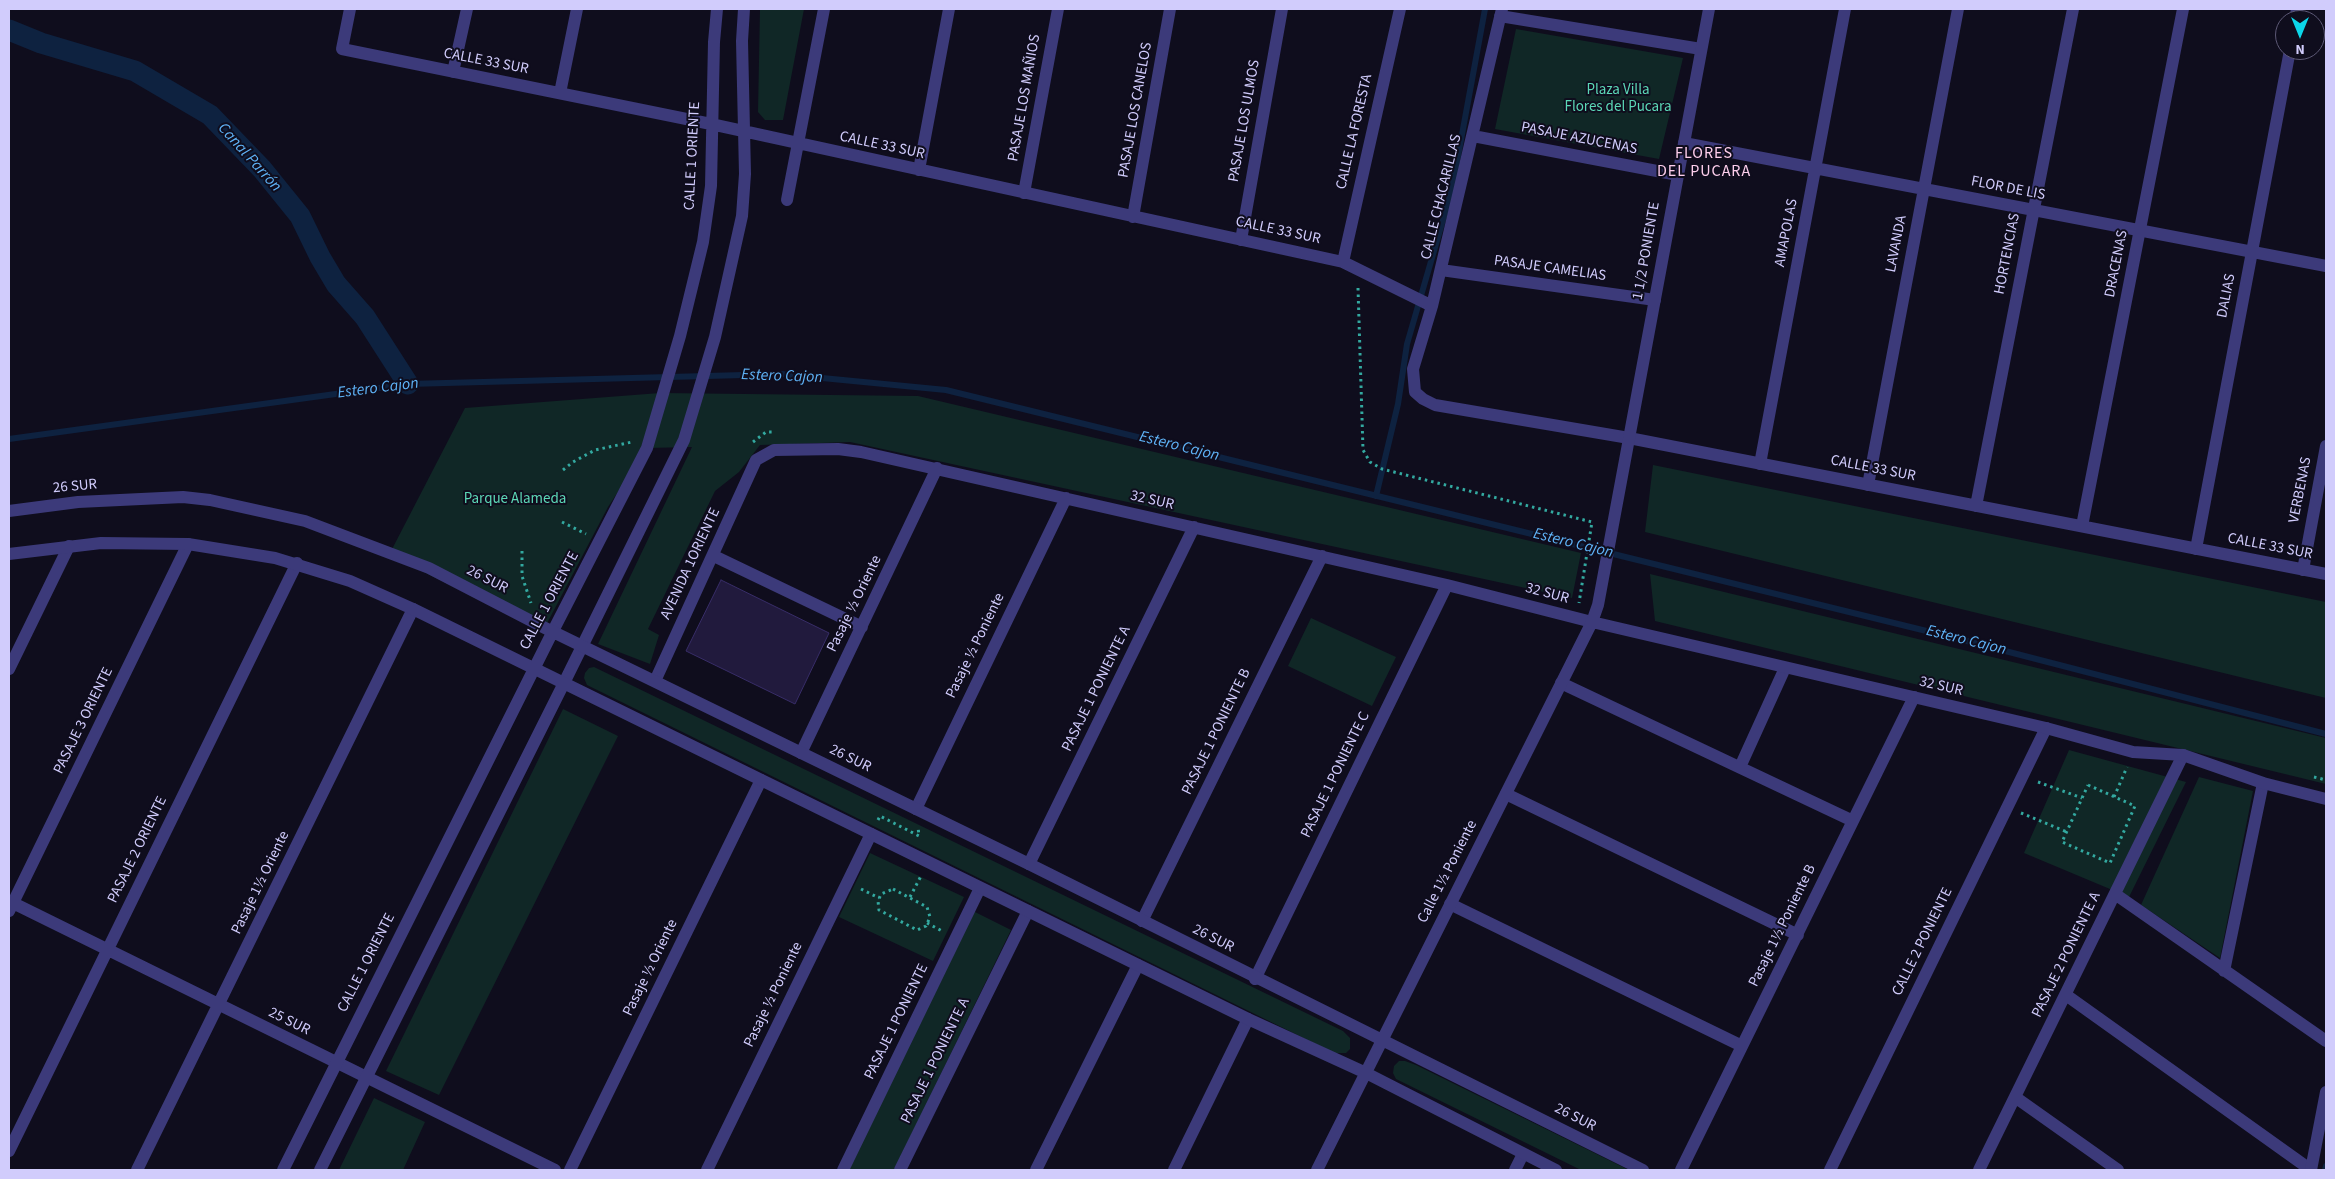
<!DOCTYPE html>
<html>
<head>
<meta charset="utf-8">
<style>
	body { margin:0 }
	#map { position:relative; width:2335px; height:1179px; overflow:hidden; background:#0f0d1d; font-family:"Source Sans 3",sans-serif }
	canvas { display:block }
	.frame { position:absolute; inset:0; border:10px solid #d1ccfc; pointer-events:none }
	.north { position:absolute; left:2275px; top:10px; width:50px; height:50px; box-sizing:border-box; background:#0f0d1d; border:1px solid #5d5976; border-radius:50%; rotate:180deg; font-size:14px; font-weight:700; line-height:20px; text-align:center; color:#d1ccfc }
	.north::after { content:''; display:block; margin:auto; width:18px; height:22px; background:#0cd6e9; clip-path:polygon(50% 0,100% 100%,50% 72%,0 100%) }
</style>
</head>
<body>
<div id="map">
<canvas width="2335" height="1179"></canvas>
<div class="frame"></div>
<div class="north">N</div>
</div>
<script>
const g = document.querySelector('canvas').getContext('2d');
g.lineJoin = 'round';
function paint(path, color) { g.fillStyle = color; g.fill(path, 'evenodd'); }
const toPath = rows => new Path2D(rows.map(r => 'M' + r).join(''));
function strokePath(path, color, width, dash) { g.strokeStyle = color; g.lineWidth = width; g.lineCap = dash ? 'butt' : 'round'; g.setLineDash(dash || []); g.stroke(path); }
function drawText(font, color, halo, rows, align = 'center') {
  g.font = font + ' "Source Sans 3",sans-serif'; g.lineWidth = 4; g.setLineDash([]); g.textBaseline = 'middle'; g.strokeStyle = halo; g.fillStyle = color; for (const [text, x, y, turn = 0] of rows) {
    g.save(); g.translate(x, y); g.rotate((+turn || 0) * Math.PI / 180); g.textAlign = isNaN(turn) ? turn : align; if (halo) g.strokeText(text, 0, 0); g.fillText(text, 0, 0); g.restore();
  }
}
paint(toPath([
	[760,9,804,9,783,120,765,120,758,112],
	[1516,29,1683,58,1659,159,1495,129],
	[660,393,918,396,1581,553,1572,598,850,442,760,445,739,472,715,491,648,629,659,635,650,664,598,644,692,447,647,448,608,507,543,631,389,555,465,408],
	[1653,465,2326,602,2326,698,1645,532],
	[1650,574,2326,738,2326,784,1655,621],
	[1311,618,1396,657,1372,706,1288,666],
	[594,667,1343,1031,1350,1038,1350,1049,1346,1053,1334,1053,587,685,584,678,585,673,589,668],
	[563,709,618,736,439,1095,386,1071],
	[2069,750,2186,782,2129,897,2024,853],
	[2199,777,2253,791,2220,958,2141,905],
	[870,853,964,897,933,961,839,917],
	[973,911,1011,930,894,1170,847,1170],
	[1405,1061,1416,1065,1629,1170,1581,1170,1396,1079,1393,1073,1394,1066,1399,1061],
	[374,1098,425,1122,403,1170,339,1170]
]), '#102726');
strokePath(toPath([
	[9,439,408,384,781,374,946,390,1955,638,2326,734],
	[1376,496,1398,404,1407,344,1452,189,1485,9],
	[2325,1170,2326,1166]
]), '#0e2240', 6);
strokePath(toPath([
	[9,30,41,43,135,71,210,115,262,169,300,216,320,257,336,284,365,317,408,384]
]), '#0e2240', 21);
const building = toPath([
	[721,580,829,633,795,704,686,651,721,580]
]);
paint(building, '#211a3d');
strokePath(building, '#382d68', 1);
strokePath(toPath([
	[1358,288,1363,450,1370,462,1382,469,1398,473,1592,522,1579,603],
	[753,442,766,432,775,432],
	[563,470,573,462,595,450,632,442],
	[562,522,586,534],
	[522,551,522,576,531,603],
	[2314,777,2326,780],
	[2038,782,2082,798],
	[2088,785,2135,806,2110,863,2062,842,2088,785],
	[2114,797,2127,767],
	[2021,813,2067,832],
	[878,820,880,816,919,836,918,827],
	[861,889,879,898],
	[893,889,927,907,930,917,926,926,917,930,879,910,878,901,881,894,893,889],
	[910,897,921,876],
	[927,923,942,931]
]), '#33a9a0', 3, [2.5, 4]);
strokePath(toPath([
	[350,9,342,49,711,124,1343,262,1432,306],
	[1502,9,1432,306,1413,369,1415,392,1423,399,1435,405,1629,438,2326,574],
	[1500,16,1701,49],
	[2295,20,2297,9],
	[453,72,467,9],
	[560,93,577,9],
	[1473,136,1678,175],
	[1684,143,2326,266],
	[919,170,949,9],
	[1024,193,1058,9],
	[787,200,824,9],
	[1133,217,1170,9],
	[1241,240,1282,9],
	[1343,262,1400,9],
	[1441,270,1655,300],
	[1760,464,1845,9],
	[1868,485,1958,9],
	[1976,506,2073,9],
	[2082,526,2183,9],
	[2196,549,2290,50],
	[714,556,862,627],
	[2303,570,2326,446],
	[553,631,647,448,680,336,703,242,711,186,714,42,717,9],
	[9,669,69,546],
	[655,681,756,460,774,450,838,449,861,452,1447,585,1592,622],
	[564,683,684,440,715,337,742,216,745,174,742,41,744,9],
	[1561,683,1853,821],
	[801,753,937,468],
	[1740,767,1785,668],
	[1506,794,1798,935],
	[916,809,1066,498],
	[1029,864,1194,527],
	[2115,894,2326,1041],
	[9,901,555,1170],
	[1450,904,1742,1046],
	[9,911,188,544],
	[1142,921,1322,556],
	[2224,971,2263,783],
	[1255,979,1447,585],
	[2066,995,2311,1170],
	[2015,1097,2118,1170],
	[9,1151,297,563],
	[137,1170,413,609],
	[570,1170,761,780],
	[707,1170,871,834],
	[843,1170,980,888],
	[900,1170,1028,911],
	[1036,1170,1138,965],
	[1174,1170,1248,1019],
	[1515,1170,1523,1154],
	[1681,1170,1914,697],
	[1830,1170,2046,728],
	[1979,1170,2183,755]
]), '#3c3a7a', 12);
strokePath(toPath([
	[9,511,78,502,183,497,210,500,305,521,429,568,541,626,1029,864,1643,1170],
	[9,554,101,543,188,544,275,558,350,581,413,609,1248,1019,1366,1073,1556,1170],
	[1592,622,2046,728,2133,752,2183,755,2263,783,2326,799],
	[283,1170,553,631],
	[320,1170,564,683],
	[1317,1170,1592,622,1598,605,1709,9],
	[2311,1170,2326,1092]
]), '#3c3a7a', 12);
drawText('15px', '#d1ccfc', '#0f0d1d', [
	["CALLE 33 SUR",486,62,11],
	["PASAJE LOS MAÑIOS",1025,98,-80],
	["PASAJE LOS CANELOS",1136,110,-80],
	["PASAJE LOS ULMOS",1245,121,-80],
	["CALLE LA FORESTA",1355,132,-77],
	["PASAJE AZUCENAS",1579,139,11],
	["CALLE 33 SUR",882,146,12],
	["CALLE 1 ORIENTE",693,156,-87],
	["FLOR DE LIS",2008,189,11],
	["CALLE CHACARILLAS",1442,197,-76],
	["CALLE 33 SUR",1278,231,12],
	["AMAPOLAS",1787,233,-79],
	["LAVANDA",1897,244,-79],
	["1 1/2 PONIENTE",1647,251,-80],
	["HORTENCIAS",2008,254,-79],
	["DRACENAS",2117,264,-79],
	["PASAJE CAMELIAS",1550,269,8],
	["DALIAS",2227,296,-79],
	["CALLE 33 SUR",1873,469,11],
	["26 SUR",75,487,-5],
	["VERBENAS",2301,490,-79],
	["32 SUR",1152,501,13],
	["CALLE 33 SUR",2270,547,11],
	["AVENIDA 1ORIENTE",691,564,-65],
	["26 SUR",487,580,27],
	["32 SUR",1547,594,15],
	["CALLE 1 ORIENTE",550,601,-62],
	["Pasaje ½ Oriente",855,604,-64],
	["Pasaje ½ Poniente",976,646,-64],
	["32 SUR",1941,687,13],
	["PASAJE 1 PONIENTE A",1097,689,-64],
	["PASAJE 3 ORIENTE",84,721,-64],
	["PASAJE 1 PONIENTE B",1217,732,-64],
	["26 SUR",850,759,26],
	["PASAJE 1 PONIENTE C",1336,775,-64],
	["PASAJE 2 ORIENTE",138,850,-64],
	["Calle 1½ Poniente",1448,872,-63],
	["Pasaje 1½ Oriente",261,883,-64],
	["Pasaje 1½ Poniente B",1783,926,-64],
	["26 SUR",1213,939,27],
	["CALLE 2 PONIENTE",1923,942,-64],
	["PASAJE 2 PONIENTE A",2067,955,-64],
	["CALLE 1 ORIENTE",367,963,-63],
	["Pasaje ½ Oriente",651,968,-64],
	["Pasaje ½ Poniente",774,995,-64],
	["25 SUR",289,1022,26],
	["PASAJE 1 PONIENTE",897,1022,-64],
	["PASAJE 1 PONIENTE A",936,1061,-64],
	["26 SUR",1575,1118,27]
]);
drawText('15px', '#5cd8b7', '#0f0d1d', [
	["Plaza Villa",1618,91],
	["Flores del Pucara",1618,108],
	["Parque Alameda",515,500]
]);
g.letterSpacing = '1px';
drawText('16px', '#fdceec', '#0f0d1d', [
	["FLORES",1704,154],
	["DEL PUCARA",1704,172]
]);
g.letterSpacing = '0px';
drawText('italic 16px', '#5fb3f7', '#0f0d1d', [
	["Canal Parrón",249,158,48],
	["Estero Cajon",782,377,2],
	["Estero Cajon",378,389,-7],
	["Estero Cajon",1179,447,14],
	["Estero Cajon",1573,544,14],
	["Estero Cajon",1966,641,14]
]);
</script>
</body>
</html>
